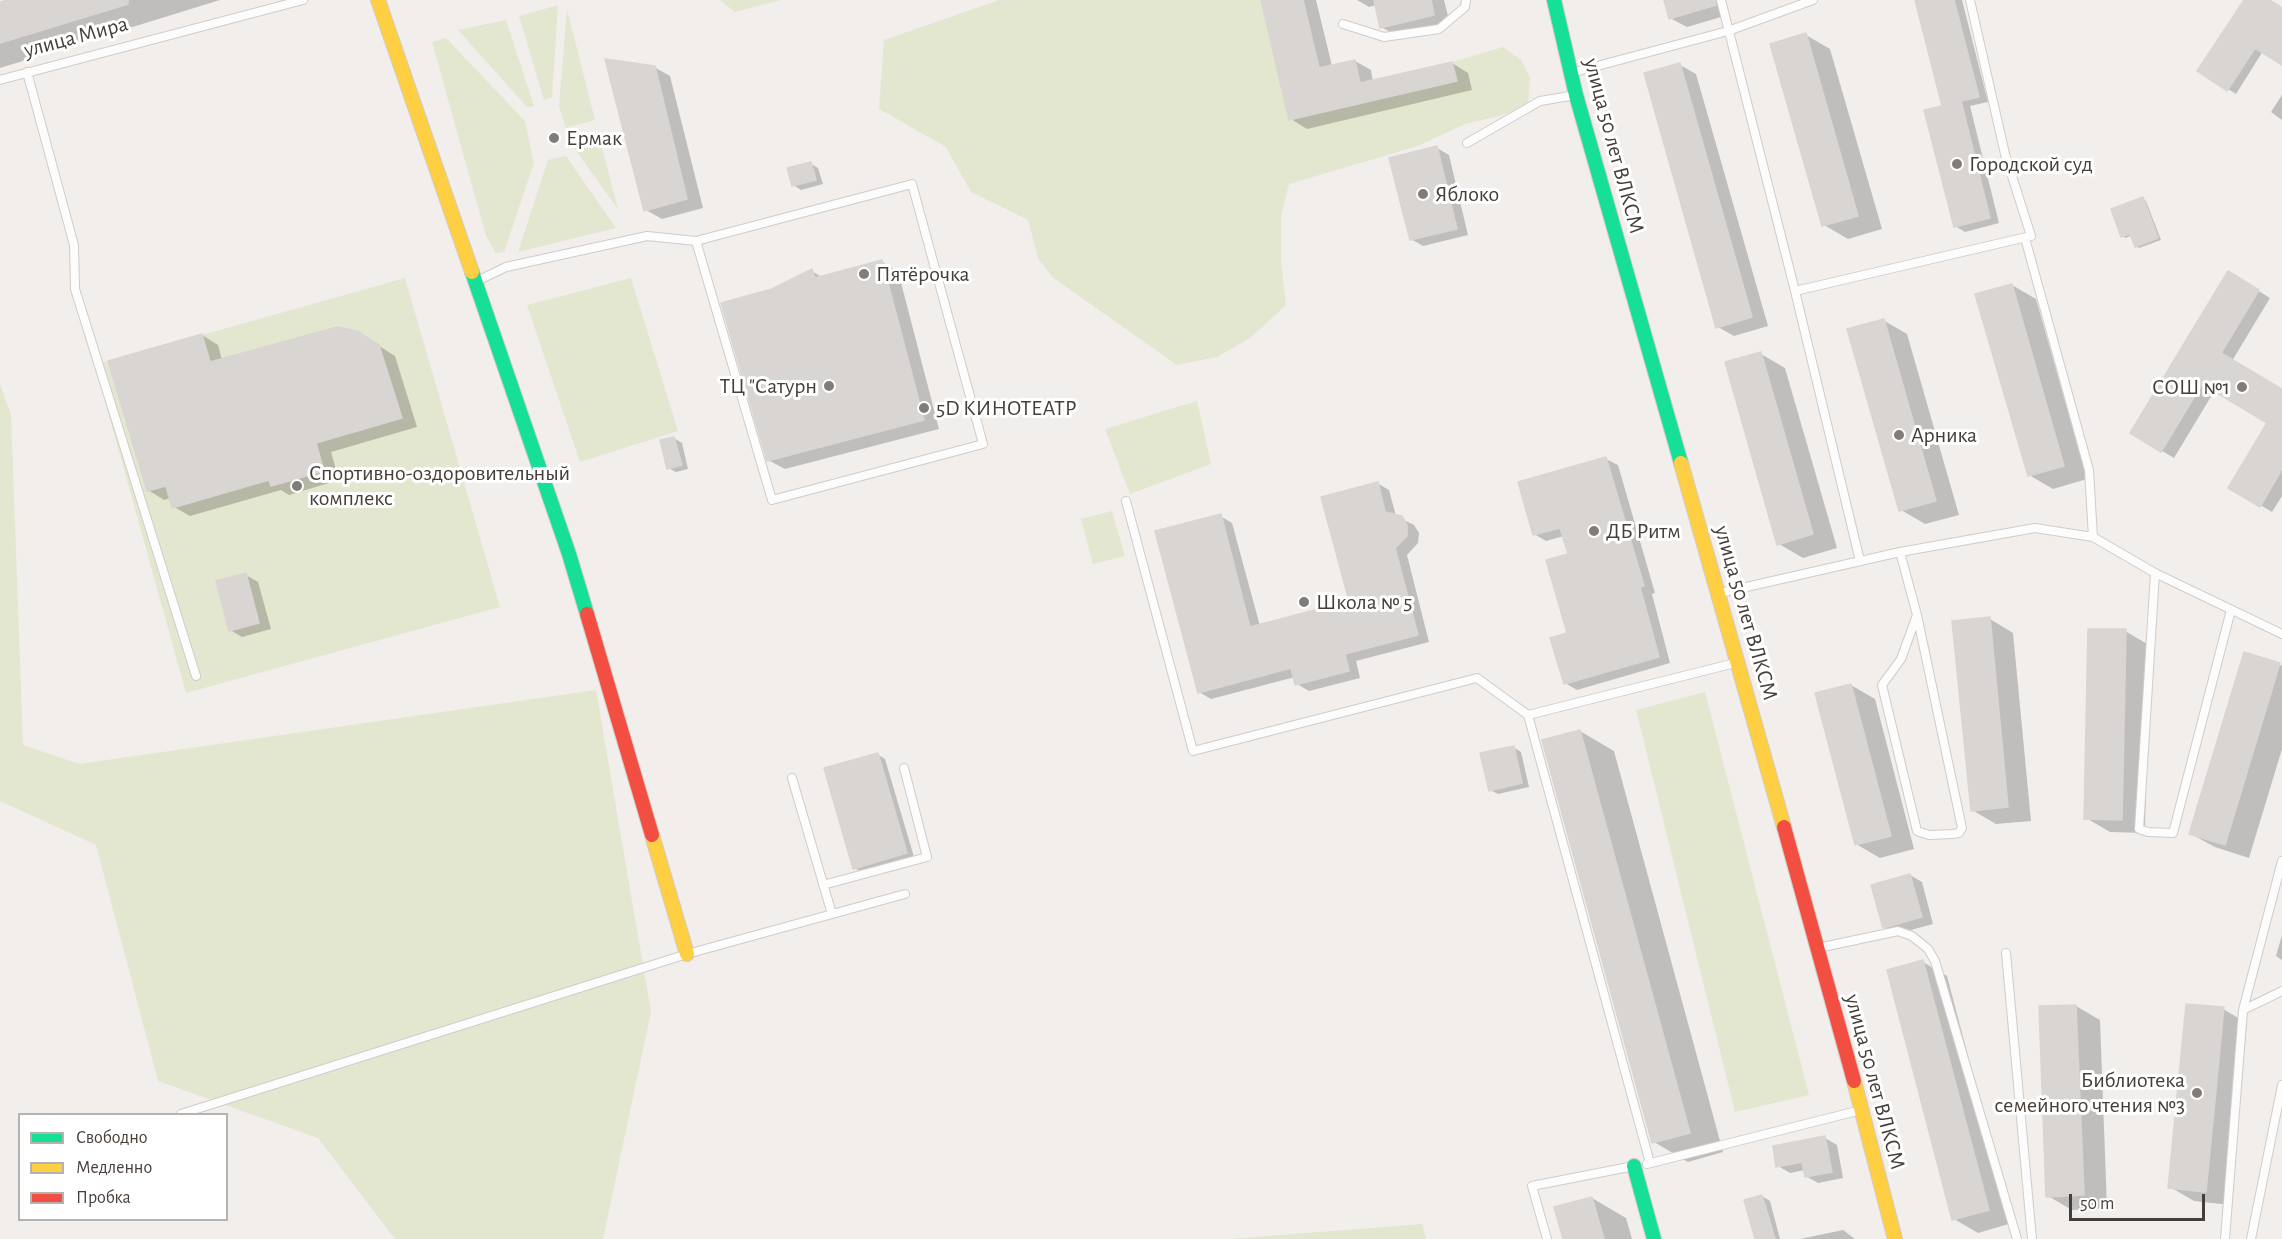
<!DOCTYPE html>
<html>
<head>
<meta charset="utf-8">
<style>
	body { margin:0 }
	#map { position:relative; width:2282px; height:1239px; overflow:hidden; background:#f1eeec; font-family:"Alegreya Sans",sans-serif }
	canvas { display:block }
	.legend { position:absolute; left:18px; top:1113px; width:210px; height:108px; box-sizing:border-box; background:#fff; border:2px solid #b5b2b0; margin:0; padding:8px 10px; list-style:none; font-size:18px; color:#463e39 }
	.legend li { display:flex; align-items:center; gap:12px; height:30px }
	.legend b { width:30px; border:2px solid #b5b2b0 }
	.scale { position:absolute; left:2069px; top:1194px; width:136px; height:27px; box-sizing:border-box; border:3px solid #463e39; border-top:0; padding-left:8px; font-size:18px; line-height:21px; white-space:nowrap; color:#463e39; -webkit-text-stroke:4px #fff; paint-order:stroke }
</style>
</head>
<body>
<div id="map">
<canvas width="2282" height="1239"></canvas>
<ul class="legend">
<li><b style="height:8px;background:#16e098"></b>Свободно</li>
<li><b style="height:8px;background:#ffcf43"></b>Медленно</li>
<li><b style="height:8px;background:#f24e42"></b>Пробка</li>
</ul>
<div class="scale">50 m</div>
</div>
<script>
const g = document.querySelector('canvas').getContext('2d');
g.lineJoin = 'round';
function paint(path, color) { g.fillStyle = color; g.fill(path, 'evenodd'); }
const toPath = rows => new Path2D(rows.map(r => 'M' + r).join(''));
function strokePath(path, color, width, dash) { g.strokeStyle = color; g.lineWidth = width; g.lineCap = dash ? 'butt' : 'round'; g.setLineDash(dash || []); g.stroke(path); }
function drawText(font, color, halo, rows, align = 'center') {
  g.font = font + ' "Alegreya Sans",sans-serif'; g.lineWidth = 6; g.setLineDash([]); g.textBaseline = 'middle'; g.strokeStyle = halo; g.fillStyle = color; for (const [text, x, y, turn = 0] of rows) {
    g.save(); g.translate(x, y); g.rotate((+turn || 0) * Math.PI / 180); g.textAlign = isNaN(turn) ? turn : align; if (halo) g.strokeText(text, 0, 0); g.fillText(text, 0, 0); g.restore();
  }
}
paint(toPath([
	[720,0,781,0,735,12],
	[999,0,1261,0,1290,120,1456,81,1452,62,1503,47,1521,60,1530,78,1528,105,1499,116,1465,124,1418,146,1289,184,1281,217,1281,262,1286,305,1250,338,1217,357,1177,365,1052,277,1038,258,1028,220,971,192,946,147,879,109,884,40],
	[558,5,552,97,544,100,519,16],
	[567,9,595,120,566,128,559,106],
	[506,20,534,106,527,107,458,30],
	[446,38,525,121,534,163,504,252,496,253,486,236,432,42],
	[598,132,618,209,576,151,573,141],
	[566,156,616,228,518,252,548,160],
	[405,278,500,607,186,693,95,365],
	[631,278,678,431,580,462,527,305],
	[0,384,11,415,23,745,79,764,596,690,651,1012,603,1239,395,1239,318,1138,158,1081,96,845,0,801],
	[1197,401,1211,464,1130,494,1105,429],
	[1112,511,1125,556,1093,564,1081,519],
	[1705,692,1809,1095,1735,1112,1636,710],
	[1422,1224,1426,1239,1229,1239]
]), '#e4e7cf');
paint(toPath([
	[13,0,220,0,0,68,0,4],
	[1262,0,1316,0,1332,66,1355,61,1371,70,1373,82,1452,63,1468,73,1472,90,1307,129,1291,119],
	[1357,0,1444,0,1450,24,1398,36,1381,27,1376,5,1369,7],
	[1665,0,1716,0,1721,17,1687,27,1670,18],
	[1917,0,1962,0,1988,102,1970,106,1999,223,1965,232,1955,226,1944,107],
	[2246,0,2268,0,2282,9,2282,64,2263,51,2236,94,2199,71],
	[1806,35,1830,49,1882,229,1848,239,1824,225],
	[1680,65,1696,74,1768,326,1734,336,1718,327],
	[654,67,670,76,703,208,662,219,646,210],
	[2282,95,2282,120,2271,112],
	[1437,148,1449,155,1468,235,1423,246,1411,239],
	[811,164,818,168,823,184,801,190,793,185],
	[2143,199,2146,201,2161,240,2139,248,2136,246,2132,235,2126,238,2122,236],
	[882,262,898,271,939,429,785,469,768,460,772,291,812,271,823,278],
	[2229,273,2270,298,2232,361,2282,391,2282,496,2272,512,2230,487,2269,423,2215,390,2174,458,2132,433],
	[2012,285,2036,299,2087,479,2053,489,2029,475],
	[1883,320,1907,334,1959,515,1925,524,1901,510],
	[337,328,373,342,395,356,417,427,331,452,339,480,289,495,281,490,190,516,174,507,171,498,164,500,148,490,202,335,218,345,222,360],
	[1761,354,1785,368,1837,548,1803,558,1779,544],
	[674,438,682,443,688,469,676,472,668,468],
	[1606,459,1618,465,1655,593,1652,594,1670,663,1577,690,1565,683,1569,634,1569,555,1564,536,1546,541,1534,534],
	[1377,483,1389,490,1396,516,1414,525,1419,533,1418,543,1407,555,1429,642,1356,661,1360,678,1309,691,1297,684,1295,677,1211,699,1199,692,1220,516,1232,523,1260,626,1351,602],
	[246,575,258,582,271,629,242,637,230,630],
	[1990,619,2013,633,2031,821,1996,824,1972,810],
	[2125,631,2149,645,2145,833,2110,832,2086,818],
	[2279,664,2282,666,2282,749,2249,858,2215,847,2191,834],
	[1851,685,1875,699,1914,849,1880,858,1856,844],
	[1580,731,1614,751,1723,1152,1688,1162,1654,1142],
	[1513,747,1521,752,1529,787,1498,794,1490,790],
	[877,754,885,759,914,857,862,872,854,868],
	[1910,875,1922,882,1933,924,1896,934,1884,927],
	[2282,935,2282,960,2276,956],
	[1923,962,1947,976,2012,1223,1978,1233,1954,1219],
	[2076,1006,2100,1020,2107,1208,2072,1210,2048,1196],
	[2223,1009,2247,1023,2230,1205,2194,1201,2170,1187],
	[1825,1138,1837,1145,1843,1178,1818,1183,1806,1176,1805,1170,1790,1173,1778,1166],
	[1762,1196,1770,1201,1780,1239,1756,1239],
	[1592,1198,1626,1218,1632,1239,1565,1239],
	[1843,1230,1855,1239,1800,1239]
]), '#0003');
const building = toPath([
	[8,0,128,0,128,4,0,43,0,2,8,0],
	[1261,0,1303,0,1319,68,1355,60,1360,83,1452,62,1457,81,1289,120,1261,0],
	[1374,0,1431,0,1434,15,1380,28,1374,0],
	[1664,0,1715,0,1716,5,1669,19,1664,0],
	[1915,0,1954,0,1979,97,1961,101,1990,218,1954,227,1924,110,1942,106,1915,0],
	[2244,0,2270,0,2282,8,2282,65,2255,48,2227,91,2197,71,2244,0],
	[1806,33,1858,216,1822,226,1770,44,1806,33],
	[605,59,655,66,687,199,644,211,605,59],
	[1680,63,1752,317,1716,328,1644,73,1680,63],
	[1437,146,1457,229,1410,240,1389,158,1437,146],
	[811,162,816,180,792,186,787,168,811,162],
	[2143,197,2158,238,2135,247,2130,234,2121,237,2111,209,2143,197],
	[882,260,924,420,767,461,721,303,772,289,812,269,815,278,882,260],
	[2228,271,2259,290,2221,353,2282,389,2282,469,2260,507,2228,488,2267,423,2202,384,2161,452,2130,433,2228,271],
	[2012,284,2064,466,2028,476,1975,294,2012,284],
	[1884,319,1936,501,1899,511,1847,329,1884,319],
	[337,327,357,331,379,345,402,418,316,443,324,471,271,486,269,480,172,508,166,486,147,491,108,361,202,334,210,362,337,327],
	[1761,352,1813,534,1777,545,1725,362,1761,352],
	[674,437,682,465,667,469,660,440,674,437],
	[1606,457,1644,586,1640,587,1659,657,1564,684,1550,638,1567,633,1546,560,1568,554,1560,528,1533,535,1518,482,1606,457],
	[1378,482,1385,512,1402,516,1407,525,1407,536,1395,548,1418,635,1345,654,1349,671,1295,685,1291,668,1198,693,1155,531,1221,514,1250,627,1349,601,1321,497,1378,482],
	[246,573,259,623,229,631,216,581,246,573],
	[1990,617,2008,807,1971,811,1952,621,1990,617],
	[2088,629,2126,629,2122,820,2084,819,2088,629],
	[2244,652,2280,663,2225,845,2189,834,2244,652],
	[1851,684,1891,836,1855,845,1815,693,1851,684],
	[1580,730,1690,1133,1652,1143,1542,740,1580,730],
	[1514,746,1522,783,1489,791,1480,753,1514,746],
	[878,753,907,853,853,869,824,768,878,753],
	[1910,874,1922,917,1883,928,1871,885,1910,874],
	[1923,960,1989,1210,1952,1220,1887,970,1923,960],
	[2186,1004,2224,1007,2206,1192,2168,1188,2186,1004],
	[2076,1005,2084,1195,2046,1197,2039,1006,2076,1005],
	[1825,1136,1832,1172,1805,1177,1802,1162,1776,1167,1773,1146,1825,1136],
	[1762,1195,1775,1239,1755,1239,1744,1200,1762,1195],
	[1592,1197,1604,1239,1563,1239,1554,1207,1592,1197]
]);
paint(building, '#d9d5d3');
strokePath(building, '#d9d5d2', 1.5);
const lane = toPath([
	[1721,0,1795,291,1860,561],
	[1343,24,1384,37,1439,29,1465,7,1466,0],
	[27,72,74,245,75,289,196,676],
	[1571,73,1728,31,1813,0],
	[0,80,303,0],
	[1467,143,1540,101,1576,95],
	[2025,238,2089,470,2093,537],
	[475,282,506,267,647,236,696,241,912,184,983,444,772,500,696,241],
	[1795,291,2031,236,2005,154,1970,0],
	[1126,501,1193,751,1477,678,1528,715],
	[1900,552,1917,615,1901,659,1882,685,1917,831,1929,835,1952,834,1959,833,1962,828,1917,615],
	[2155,573,2139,829,2148,832,2173,833,2231,610],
	[1720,593,1900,552,2035,528,2093,537,2155,573,2282,634],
	[792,778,832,914],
	[823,885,927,857,904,768],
	[1818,948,1898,931,1912,936,1928,949,1935,961,2017,1239],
	[2006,953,2032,1239],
	[2243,1010,2282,991],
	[181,1114,687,954,905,894],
	[1650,1163,1528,715,1735,663],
	[1647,1164,1861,1110],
	[1547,1239,1532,1186,1634,1166],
	[2225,1239,2243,1010,2282,861],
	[2251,1239,2282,1085]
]);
const fast = toPath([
	[1554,0,1576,95,1681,463],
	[472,272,569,554,587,614],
	[1634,1166,1654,1239]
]);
const slow = toPath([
	[378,0,472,272],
	[1681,463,1784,827],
	[652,835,687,954],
	[1854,1081,1895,1239]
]);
const jam = toPath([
	[587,614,652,835],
	[1784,827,1854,1081]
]);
strokePath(lane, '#cfccca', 10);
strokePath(fast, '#d1cbc5', 16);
strokePath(slow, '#d1cbc5', 16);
strokePath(jam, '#d1cbc5', 16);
strokePath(lane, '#fdfcfc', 8);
strokePath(fast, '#16e098', 14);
strokePath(slow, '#ffcf43', 14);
strokePath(jam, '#f24e42', 14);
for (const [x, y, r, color] of [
	[554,138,6,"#827c78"],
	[1957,164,6,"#827c78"],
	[1423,194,6,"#827c78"],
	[864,274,6,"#827c78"],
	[829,386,6,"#827c78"],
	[2242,387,6,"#827c78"],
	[924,408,6,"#827c78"],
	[1899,435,6,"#827c78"],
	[297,486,6,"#827c78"],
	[1594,531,6,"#827c78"],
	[1304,602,6,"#827c78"],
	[2197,1093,6,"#827c78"]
]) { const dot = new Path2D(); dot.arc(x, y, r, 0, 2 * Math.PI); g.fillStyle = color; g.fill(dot); strokePath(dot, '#fff', 2); }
drawText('22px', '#463e39', '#fff', [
	["улица Мира",76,37,-15],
	["улица 50 лет ВЛКСМ",1614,146,75],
	["улица 50 лет ВЛКСМ",1746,613,74],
	["улица 50 лет ВЛКСМ",1875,1082,75]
]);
drawText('22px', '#463e39', '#fff', [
	["Ермак",566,138],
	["Городской суд",1969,164],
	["Яблоко",1435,194],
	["Пятёрочка",876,274],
	["ТЦ \"Сатурн",817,386,"right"],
	["СОШ №1",2230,387,"right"],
	["5D КИНОТЕАТР",936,408],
	["Арника",1911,435],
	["Спортивно-оздоровительный",309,473],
	["комплекс",309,498],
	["ДБ Ритм",1606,531],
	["Школа № 5",1316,602],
	["Библиотека",2185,1080,"right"],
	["семейного чтения №3",2185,1105,"right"]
], 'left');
</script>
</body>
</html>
